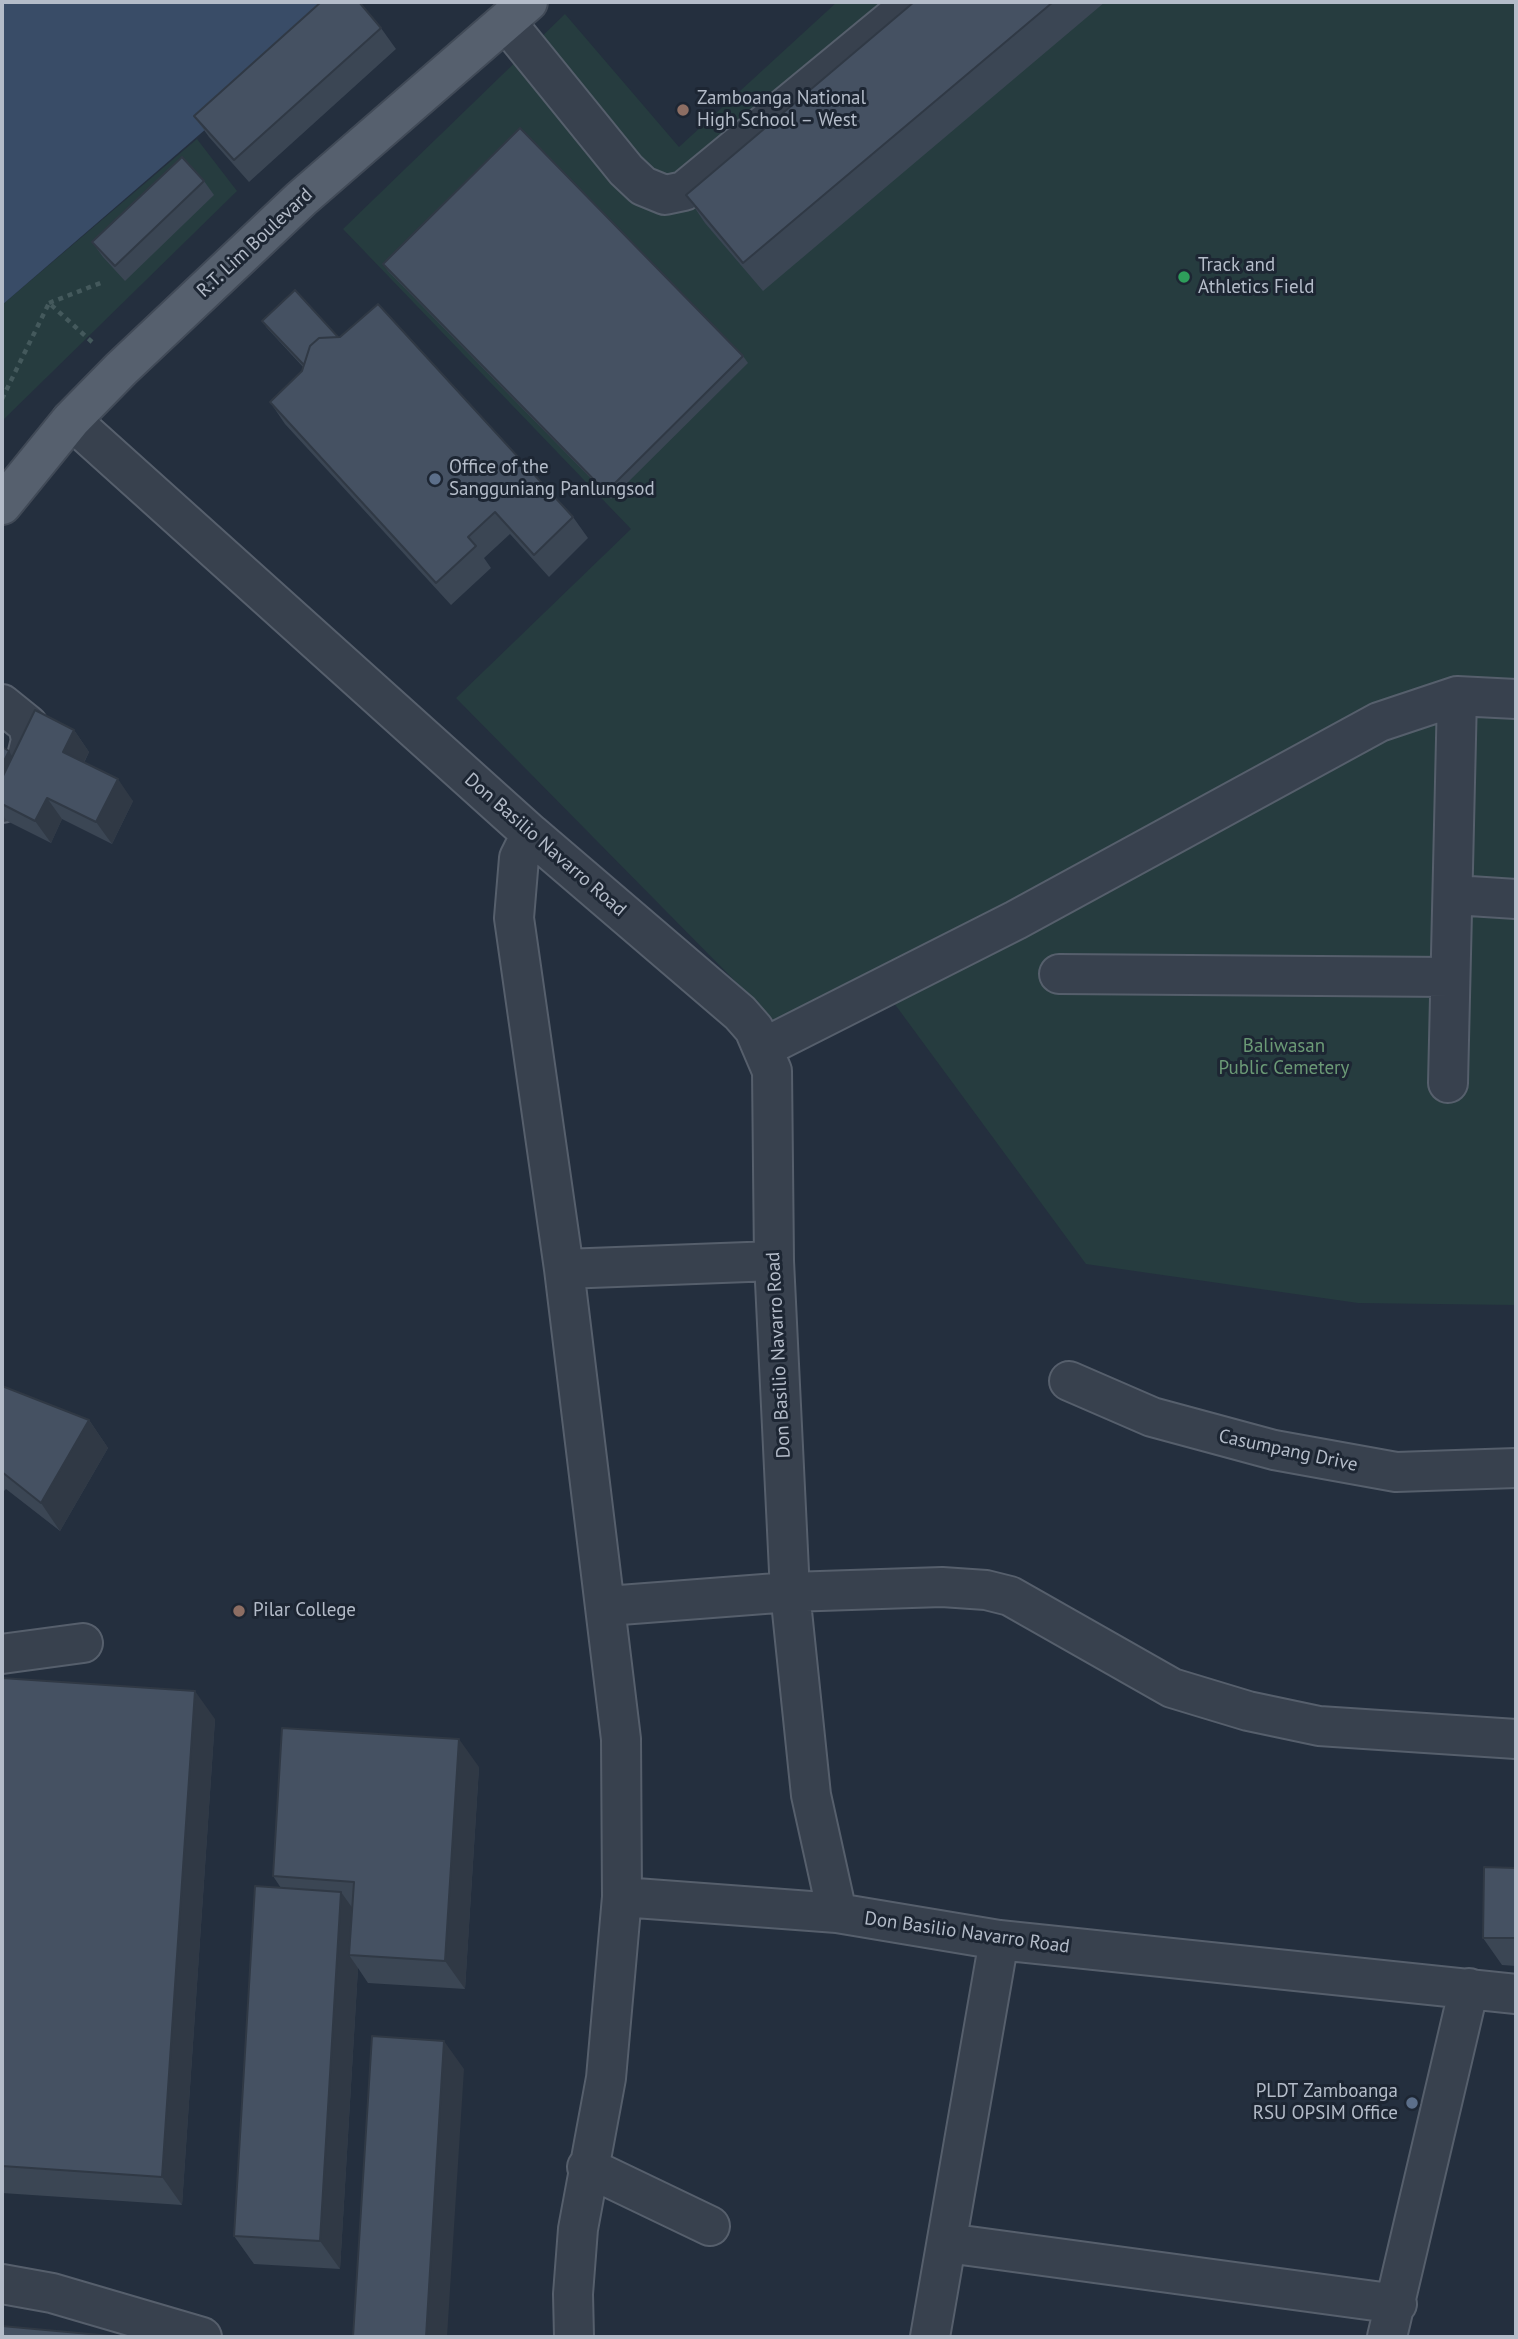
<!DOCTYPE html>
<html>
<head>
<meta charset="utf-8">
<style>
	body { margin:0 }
	#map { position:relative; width:1518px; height:2339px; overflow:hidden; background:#242f3e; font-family:"PT Sans",sans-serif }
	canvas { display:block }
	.frame { position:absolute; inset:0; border:4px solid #b4bcc9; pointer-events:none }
</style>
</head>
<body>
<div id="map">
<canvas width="1518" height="2339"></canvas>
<div class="frame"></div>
</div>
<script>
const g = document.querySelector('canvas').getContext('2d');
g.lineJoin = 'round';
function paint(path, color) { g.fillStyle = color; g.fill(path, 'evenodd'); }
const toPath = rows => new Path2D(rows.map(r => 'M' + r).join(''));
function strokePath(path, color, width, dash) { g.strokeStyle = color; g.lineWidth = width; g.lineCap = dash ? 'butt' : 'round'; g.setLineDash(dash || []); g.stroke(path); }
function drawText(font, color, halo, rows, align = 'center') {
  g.font = font + ' "PT Sans",sans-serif'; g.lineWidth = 6; g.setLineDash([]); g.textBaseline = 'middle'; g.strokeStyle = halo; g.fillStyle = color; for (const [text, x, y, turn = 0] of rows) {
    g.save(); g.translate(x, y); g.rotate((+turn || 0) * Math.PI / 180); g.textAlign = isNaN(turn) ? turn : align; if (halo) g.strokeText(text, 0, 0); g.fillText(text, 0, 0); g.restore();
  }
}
paint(toPath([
	[837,2,1516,2,1516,1305,1358,1303,1086,1264,891,999,800,1047,456,698,631,529,343,229,565,14,679,147],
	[197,139,237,191,2,421,2,305]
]), '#263c3f');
paint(toPath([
	[2,2,353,2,2,305]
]), '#394c67');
const minor = toPath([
	[506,22,626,170,643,186,665,195,684,191,913,2],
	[71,420,531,834,740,1013,754,1029,772,1071,774,1261,790,1592,811,1795,837,1913,999,1940,1516,1994],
	[2,704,28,725,31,740,26,760,2,803],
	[531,834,519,858,514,918,564,1269,621,1739,622,1897,606,2078,578,2229,573,2294,574,2337],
	[1454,895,1516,899],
	[1059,974,1450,977],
	[763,1048,1016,920,1379,722,1457,696,1516,699],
	[1448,1083,1457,696],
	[564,1269,774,1261],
	[1069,1381,1152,1417,1274,1450,1396,1472,1516,1468],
	[607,1606,790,1592,942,1587,986,1590,1010,1596,1172,1688,1248,1711,1319,1726,1516,1739],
	[2,1654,83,1643],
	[622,1897,837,1913],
	[587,2167,710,2226],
	[947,2243,1397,2304],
	[2,2284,52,2293,202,2337],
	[930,2337,999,1940],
	[1387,2337,1469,1988]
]);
const major = toPath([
	[2,505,71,420,121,369,301,199,528,2]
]);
strokePath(minor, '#565f6c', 42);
strokePath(major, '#414a57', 42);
strokePath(toPath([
	[49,303,103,282],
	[2,399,49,303,92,342]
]), '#44595c', 4.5, [5, 5]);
strokePath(minor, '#38414e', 38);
strokePath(major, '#56606e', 38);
paint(toPath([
	[914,2,1105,2,763,291,705,223,686,195],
	[381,28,396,49,249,182,209,137,194,116],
	[204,181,214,195,125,281,103,257,92,242],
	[383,264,743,356,748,363,611,499,388,271],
	[262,321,338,337,573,517,588,538,549,577,510,534,484,558,491,568,451,605,285,424,270,402,302,371,303,367,267,328],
	[74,730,89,752,84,763,133,801,112,844,62,819,51,843,7,821,2,814,2,747,13,756],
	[2,1386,89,1420,108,1448,60,1531,6,1489,2,1493],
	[2,1678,215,1719,182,2205,2,2193],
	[479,1767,465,1989,368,1983,358,1968,340,2269,254,2264,234,2236,281,1888,273,1876],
	[1516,1868,1516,1966,1502,1965,1483,1938]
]), '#3b4654');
paint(toPath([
	[74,730,89,752,78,774,63,752],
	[9,751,14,759,2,782,2,765],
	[118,779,133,801,112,844,96,822],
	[47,798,62,819,51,843,35,821],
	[89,1420,108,1448,60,1531,41,1503],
	[195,1691,215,1719,182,2205,162,2177],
	[459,1739,479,1767,465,1989,445,1961],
	[341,1892,361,1920,349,1955,358,1968,340,2269,320,2241],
	[444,2041,464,2069,447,2337,426,2337]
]), '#303945');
const building = toPath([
	[321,2,359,2,381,28,234,160,194,116,321,2],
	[914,2,1053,2,743,263,686,195,914,2],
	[520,128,743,356,606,492,383,264,520,128],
	[182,157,204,181,115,266,92,242,182,157],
	[295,290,338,337,319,338,310,346,304,365,262,321,295,290],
	[378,304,573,517,534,555,495,512,468,537,476,546,436,583,270,402,302,371,310,346,319,338,340,337,378,304],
	[35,710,74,730,63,752,118,779,96,822,47,798,35,821,2,804,2,778,35,710],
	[2,747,9,751,2,765,2,747],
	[2,1386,89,1420,41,1503,2,1472,2,1386],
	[2,1678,195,1691,162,2177,2,2166,2,1678],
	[282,1728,459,1739,445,1961,349,1955,354,1882,273,1876,282,1728],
	[1484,1867,1516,1868,1516,1938,1483,1938,1484,1867],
	[255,1886,341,1892,320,2241,234,2236,255,1886],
	[372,2036,444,2041,426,2337,353,2337,372,2036],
	[2,2326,122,2337,2,2337,2,2326]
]);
paint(building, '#455162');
strokePath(building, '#303945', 2);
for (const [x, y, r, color] of [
	[683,110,7,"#8d6e63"],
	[1184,277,7,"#2e9e5b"],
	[435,479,7,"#5c6f8a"],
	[239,1611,7,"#8d6e63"],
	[1412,2103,7,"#5c6f8a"]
]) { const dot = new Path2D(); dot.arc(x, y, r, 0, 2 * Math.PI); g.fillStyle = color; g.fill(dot); strokePath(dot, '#1d2633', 2.5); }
drawText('19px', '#b4bcc9', '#1d2633', [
	["Zamboanga National",697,99],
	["High School – West",697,121],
	["Track and",1198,266],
	["Athletics Field",1198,288],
	["Office of the",449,468],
	["Sangguniang Panlungsod",449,490],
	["Pilar College",253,1611],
	["PLDT Zamboanga",1398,2092,"right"],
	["RSU OPSIM Office",1398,2114,"right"]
], 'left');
drawText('19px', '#b4bcc9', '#1d2633', [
	["R.T. Lim Boulevard",255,243,-43],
	["Don Basilio Navarro Road",545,845,41],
	["Don Basilio Navarro Road",779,1355,-93],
	["Casumpang Drive",1288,1451,12],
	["Don Basilio Navarro Road",967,1933,8]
]);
drawText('19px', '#6b9a76', '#1d2633', [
	["Baliwasan",1284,1047],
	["Public Cemetery",1284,1069]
]);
</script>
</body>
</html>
